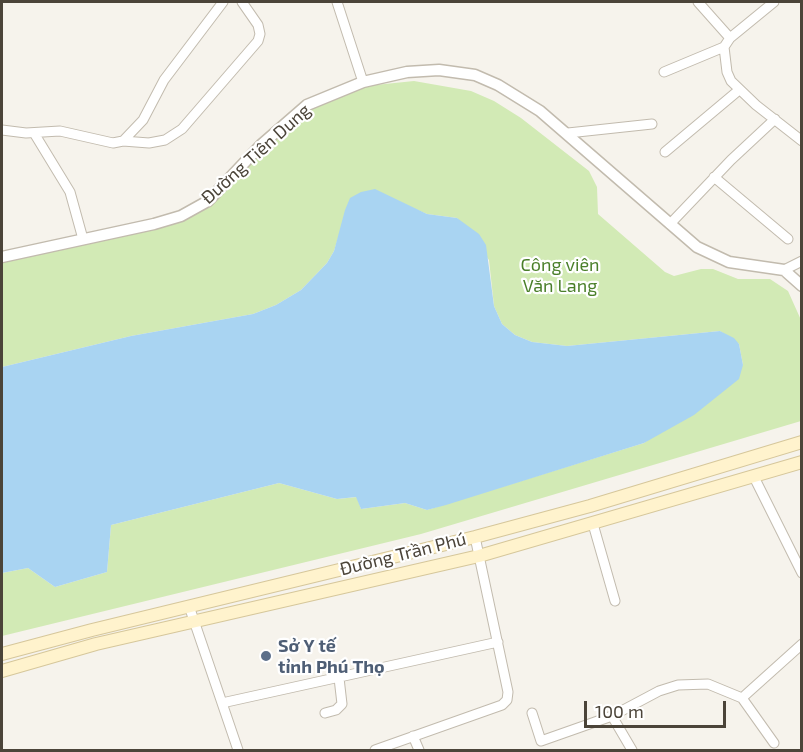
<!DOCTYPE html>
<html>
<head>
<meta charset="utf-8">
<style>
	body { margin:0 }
	#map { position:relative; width:803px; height:752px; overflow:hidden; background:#f6f3ec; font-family:"Exo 2",sans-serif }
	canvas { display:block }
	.frame { position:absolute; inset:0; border:3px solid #4b4439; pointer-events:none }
	.scale { position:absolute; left:584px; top:701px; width:142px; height:27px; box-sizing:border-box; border:3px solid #4b4439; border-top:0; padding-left:8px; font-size:18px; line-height:21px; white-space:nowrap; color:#4b4439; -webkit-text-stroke:4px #fff; paint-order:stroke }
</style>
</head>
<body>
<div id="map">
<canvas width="803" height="752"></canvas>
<div class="frame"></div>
<div class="scale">100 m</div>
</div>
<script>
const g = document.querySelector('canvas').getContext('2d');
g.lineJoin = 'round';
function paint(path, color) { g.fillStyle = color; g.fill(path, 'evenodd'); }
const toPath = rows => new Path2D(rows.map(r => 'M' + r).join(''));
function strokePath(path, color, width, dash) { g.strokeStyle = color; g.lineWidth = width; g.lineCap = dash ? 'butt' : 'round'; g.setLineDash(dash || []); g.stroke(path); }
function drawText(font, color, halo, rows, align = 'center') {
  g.font = font + ' "Exo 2",sans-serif'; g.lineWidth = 4.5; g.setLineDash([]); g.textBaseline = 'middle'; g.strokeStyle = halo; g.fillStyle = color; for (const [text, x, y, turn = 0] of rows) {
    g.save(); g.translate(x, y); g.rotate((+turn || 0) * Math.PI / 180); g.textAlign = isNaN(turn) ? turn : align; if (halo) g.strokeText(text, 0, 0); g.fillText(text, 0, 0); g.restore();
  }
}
paint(toPath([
	[414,81,471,91,494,101,521,118,589,171,597,187,598,214,665,272,674,276,701,269,713,269,738,279,770,279,788,291,801,320,801,421,421,534,2,636,2,573,28,568,55,587,107,572,111,525,279,483,337,499,357,497,361,509,405,503,427,510,644,443,743,365,739,344,720,331,567,346,532,342,515,335,502,324,494,306,489,260,457,218,427,214,401,203,342,225,334,251,327,263,301,290,276,305,253,314,131,336,2,367,2,260,182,218,307,109,356,87]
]), '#d2eab5');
paint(toPath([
	[375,189,427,214,457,218,479,234,486,245,494,306,502,324,515,335,532,342,567,346,720,331,734,338,739,344,743,365,739,379,694,415,644,443,446,505,427,510,405,503,361,509,356,497,337,499,279,483,111,525,107,572,55,587,28,568,2,573,2,367,131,336,253,314,276,305,301,290,327,263,334,251,345,210,350,198,361,192]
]), '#a9d4f2');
const minor = toPath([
	[337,2,363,82],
	[698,2,730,38,724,47,727,72,731,81,756,105,802,141],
	[730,38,774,2],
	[664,72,724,47],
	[2,130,26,133,60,131,113,143,123,141,143,120,164,80,223,2],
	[34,133,70,192,83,239],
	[568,133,652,124],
	[123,141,149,143,165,140,182,129,258,41,260,34,258,25,242,2],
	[665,152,739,90],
	[714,177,788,239],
	[670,224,731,160,775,119],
	[784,270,802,261],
	[754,477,802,573],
	[593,524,615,601],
	[189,606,238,750],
	[742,698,802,644],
	[222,703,498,642],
	[325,713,336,710,342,704,339,678],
	[532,713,541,741,612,716,659,691,678,685,708,684,742,698,774,743],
	[612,716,632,750],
	[413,736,419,750],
	[375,750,502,705,507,700,508,692,475,537]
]);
const tertiary = toPath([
	[2,257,154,224,181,216,208,201,261,145,307,105,363,82,407,72,439,70,475,75,498,85,540,111,697,247,729,262,784,270,802,286]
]);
const secondary = toPath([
	[2,654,92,630,475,537,590,506,802,442],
	[2,671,96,644,479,556,802,462]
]);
strokePath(minor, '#c2bbae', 11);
strokePath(tertiary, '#c2bbae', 13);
strokePath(secondary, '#d6c79b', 14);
strokePath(minor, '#fff', 9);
strokePath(tertiary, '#fff', 10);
strokePath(secondary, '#fff3cd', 12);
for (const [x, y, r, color] of [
	[266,656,6,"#5c6f8a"]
]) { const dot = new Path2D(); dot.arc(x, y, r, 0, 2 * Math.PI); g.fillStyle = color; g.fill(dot); strokePath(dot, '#fff', 2); }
drawText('18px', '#4b4439', '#fff', [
	["Đường Tiên Dung",256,154,-42],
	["Đường Trần Phú",403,554,-14]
]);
drawText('18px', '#4a7f2a', '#fff', [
	["Công viên",560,265],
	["Văn Lang",560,286]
]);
drawText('bold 18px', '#4e5e75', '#fff', [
	["Sở Y tế",278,646],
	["tỉnh Phú Thọ",278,667]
], 'left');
</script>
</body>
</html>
